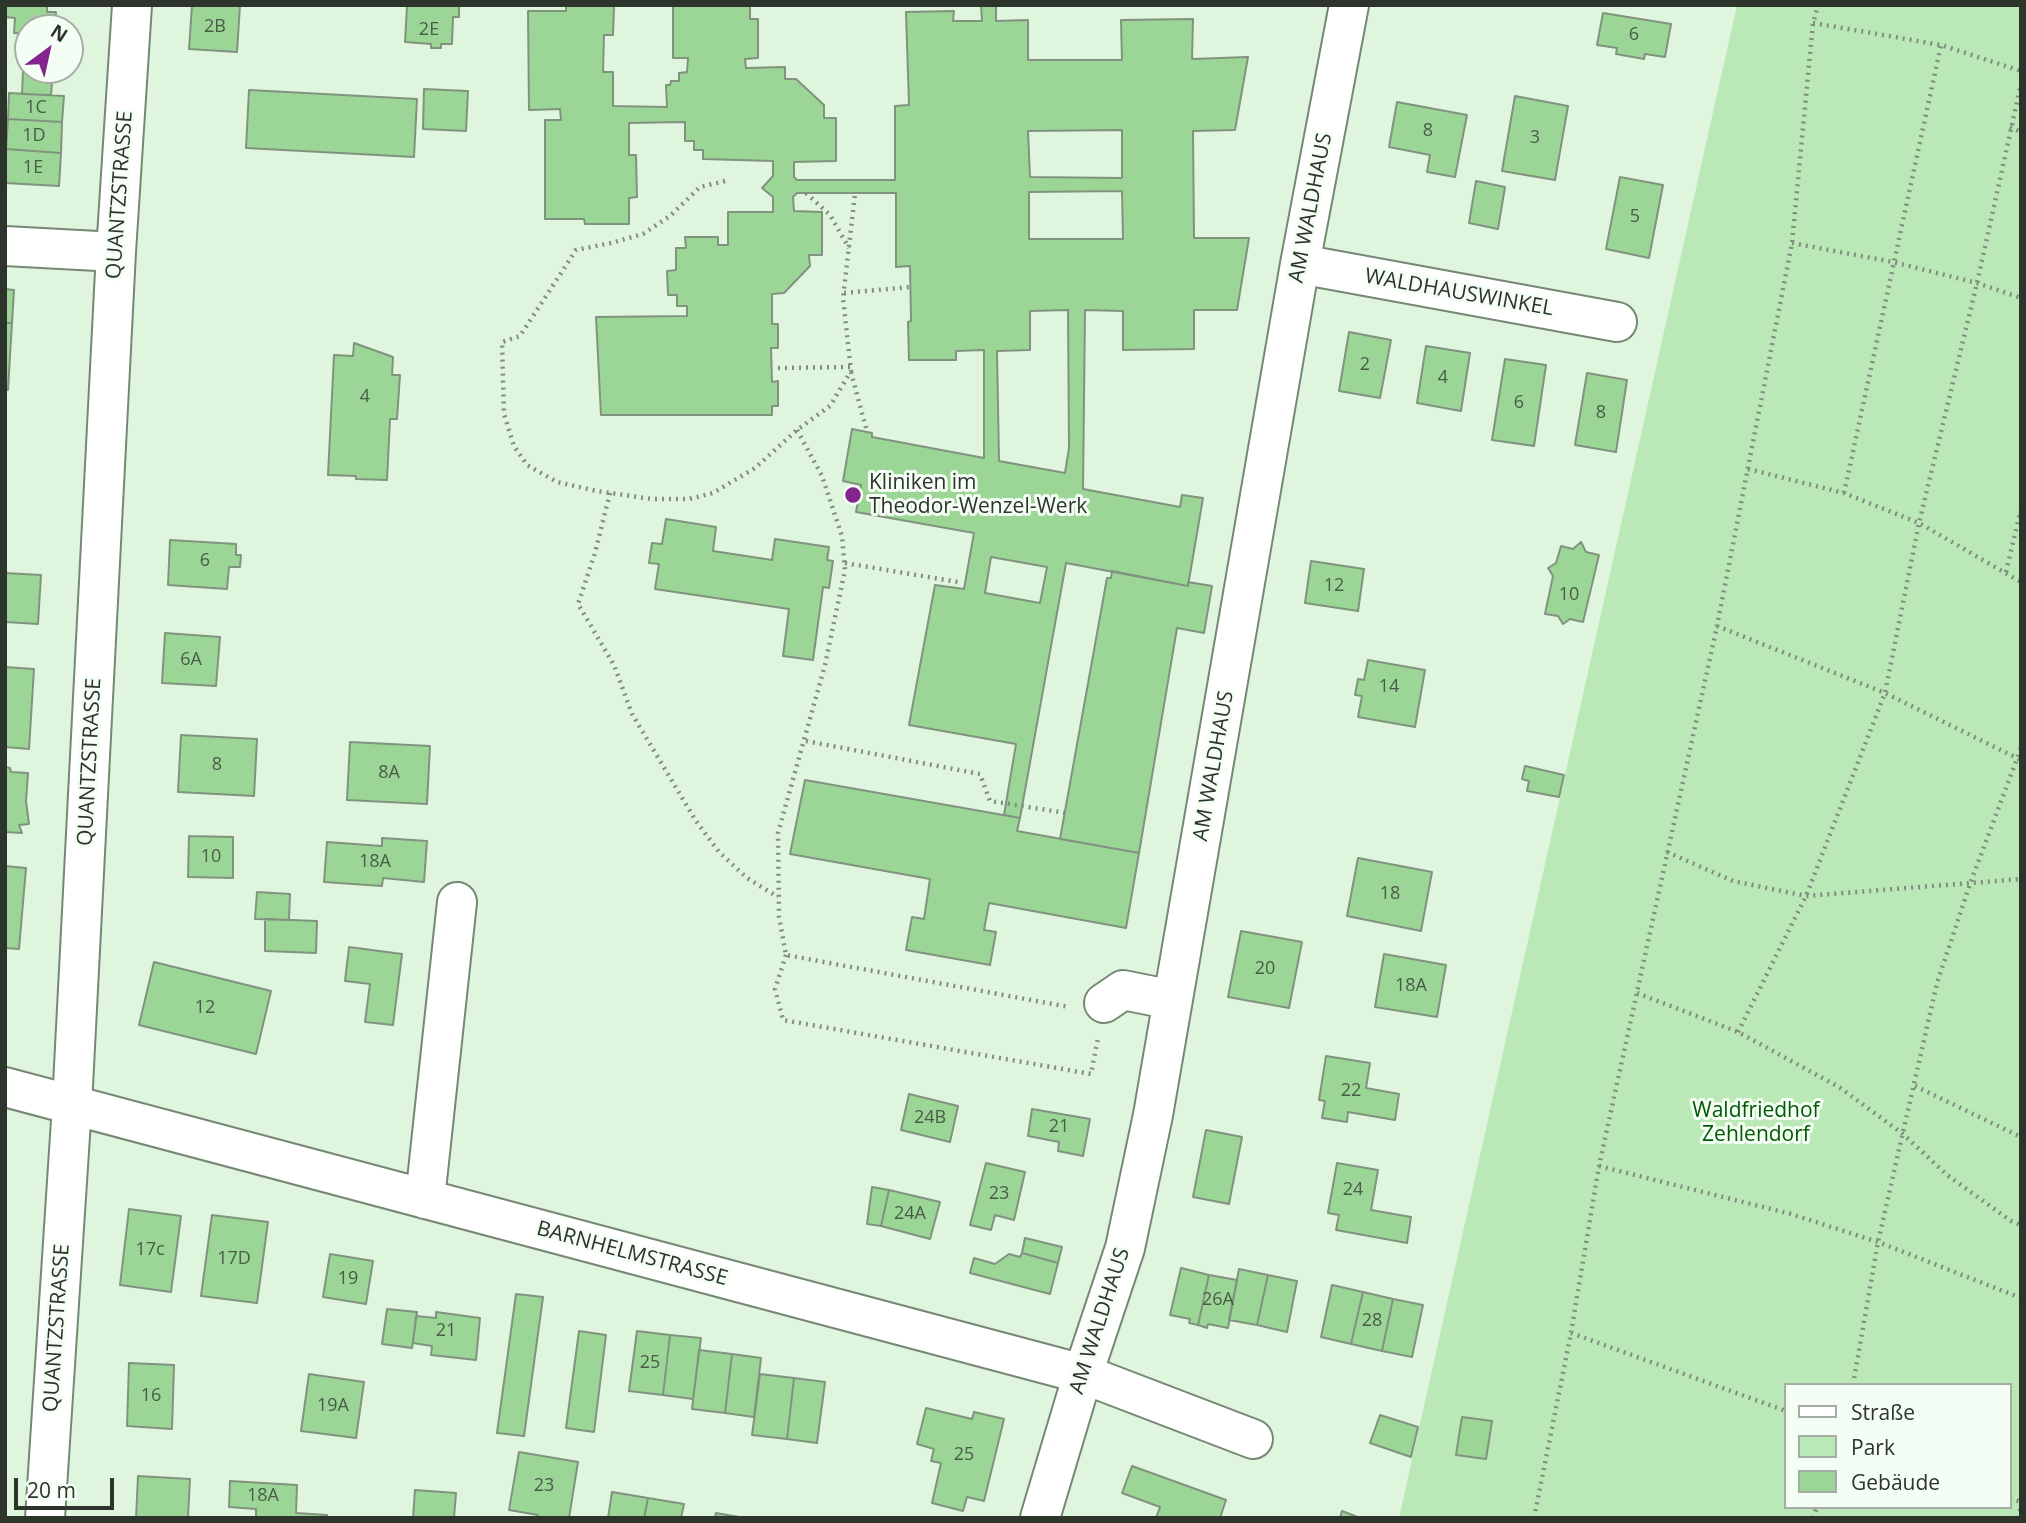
<!DOCTYPE html>
<html>
<head>
<meta charset="utf-8">
<style>
	body { margin:0 }
	#map { position:relative; width:2026px; height:1523px; overflow:hidden; background:#e0f5de; font-family:"Open Sans",sans-serif }
	canvas { display:block }
	.frame { position:absolute; inset:0; border:7px solid #2c342c; pointer-events:none }
	.legend { position:absolute; left:1784px; top:1383px; width:228px; height:126px; box-sizing:border-box; background:#f5fef4; border:2px solid #a5ada4; margin:0; padding:9px 12px; list-style:none; font-size:21px; color:#2c342c }
	.legend li { display:flex; align-items:center; gap:14px; height:35px }
	.legend b { width:35px; border:2px solid #a5ada4 }
	.north { position:absolute; left:14px; top:14px; width:70px; height:70px; box-sizing:border-box; background:#f5fef4; border:2px solid #a5ada4; border-radius:50%; rotate:33deg; font-size:19px; font-weight:700; line-height:28px; text-align:center; color:#2c342c }
	.north::after { content:''; display:block; margin:auto; width:24px; height:32px; background:#84248e; clip-path:polygon(50% 0,100% 100%,50% 72%,0 100%) }
	.scale { position:absolute; left:14px; top:1478px; width:100px; height:32px; box-sizing:border-box; border:4px solid #2c342c; border-top:0; padding-left:9px; font-size:21px; line-height:24px; white-space:nowrap; color:#2c342c; -webkit-text-stroke:5px #f5fef4; paint-order:stroke }
</style>
</head>
<body>
<div id="map">
<canvas width="2026" height="1523"></canvas>
<div class="frame"></div>
<ul class="legend">
<li><b style="height:9px;background:#fff"></b>Straße</li>
<li><b style="height:19px;background:#bbe8b7"></b>Park</li>
<li><b style="height:19px;background:#9cd697"></b>Gebäude</li>
</ul>
<div class="north">N</div>
<div class="scale">20 m</div>
</div>
<script>
const g = document.querySelector('canvas').getContext('2d');
g.lineJoin = 'round';
function paint(path, color) { g.fillStyle = color; g.fill(path, 'evenodd'); }
const toPath = rows => new Path2D(rows.map(r => 'M' + r).join(''));
function strokePath(path, color, width, dash) { g.strokeStyle = color; g.lineWidth = width; g.lineCap = dash ? 'butt' : 'round'; g.setLineDash(dash || []); g.stroke(path); }
function drawText(font, color, halo, rows, align = 'center') {
  g.font = font + ' "Open Sans",sans-serif'; g.lineWidth = 6; g.setLineDash([]); g.textBaseline = 'middle'; g.strokeStyle = halo; g.fillStyle = color; for (const [text, x, y, turn = 0] of rows) {
    g.save(); g.translate(x, y); g.rotate((+turn || 0) * Math.PI / 180); g.textAlign = isNaN(turn) ? turn : align; if (halo) g.strokeText(text, 0, 0); g.fillText(text, 0, 0); g.restore();
  }
}
paint(toPath([
	[1737,5,2021,5,2021,1518,1399,1518],
	[1786,1385,2010,1385,2010,1507,1786,1507]
]), '#bbe8b7');
const building = toPath([
	[5,5,47,5,47,12,56,12,55,28,28,28,28,34,14,33,15,18,5,17,5,5],
	[192,5,240,5,237,52,189,49,192,5],
	[414,5,459,5,459,17,453,17,452,44,441,44,441,48,431,48,431,44,405,42,407,6,414,5],
	[673,5,750,5,750,19,758,19,758,58,745,59,746,68,785,67,785,79,796,79,824,105,824,118,836,118,836,161,794,162,794,177,797,180,895,180,895,106,909,105,906,12,954,11,953,21,982,21,981,5,996,5,996,21,1028,20,1028,60,1122,60,1121,20,1193,19,1192,59,1248,57,1235,130,1193,131,1194,238,1249,238,1237,310,1194,310,1194,349,1123,350,1123,311,1085,310,1083,489,1180,507,1182,495,1203,498,1188,586,1066,563,1020,818,1004,815,1016,744,909,725,935,585,964,589,974,533,856,512,861,485,843,481,852,429,872,433,872,437,984,458,984,350,956,351,956,360,909,360,908,322,911,321,910,266,896,267,896,193,797,193,793,197,794,211,822,212,822,255,809,255,810,266,784,293,772,294,772,324,778,324,778,348,771,348,772,382,778,381,778,406,772,406,772,415,601,415,596,317,687,316,687,306,677,306,677,295,668,295,667,271,676,270,676,248,686,248,685,237,718,237,718,245,728,245,728,212,773,212,773,197,762,188,773,176,773,161,703,159,703,150,694,150,694,141,685,141,685,122,629,123,629,155,636,155,637,197,629,198,629,224,585,224,584,219,545,219,545,120,561,120,560,109,529,110,528,11,566,11,566,6,614,6,613,35,604,35,603,72,613,72,613,106,667,107,666,85,670,85,671,81,679,81,679,73,687,72,688,58,673,58,673,5],
	[1122,130,1122,178,1030,177,1028,131,1122,130],
	[1122,191,1123,239,1029,239,1029,192,1122,191],
	[1068,310,1069,448,1065,473,999,461,997,351,1030,350,1030,311,1068,310],
	[991,557,1047,567,1040,603,985,593,991,557],
	[1603,13,1671,24,1665,57,1645,54,1644,59,1616,54,1617,48,1597,45,1603,13],
	[24,48,28,48,28,70,53,70,51,95,22,94,24,48],
	[424,89,468,91,466,131,423,129,424,89],
	[249,90,417,99,414,157,246,148,249,90],
	[9,93,64,96,62,122,8,119,9,93],
	[1515,96,1568,106,1555,180,1502,171,1515,96],
	[1397,102,1467,115,1455,177,1427,172,1430,155,1389,147,1397,102],
	[8,119,62,122,61,153,6,149,8,119],
	[6,149,61,153,59,186,5,183,6,149],
	[1620,177,1663,185,1649,258,1606,249,1620,177],
	[1476,181,1505,187,1498,229,1469,223,1476,181],
	[5,289,14,290,12,323,5,323,5,289],
	[5,323,12,323,8,390,5,390,5,323],
	[1349,332,1391,340,1380,398,1339,391,1349,332],
	[354,343,393,357,392,375,400,375,397,419,390,419,387,480,356,479,356,476,328,475,334,355,353,356,354,343],
	[1426,346,1470,353,1461,411,1417,403,1426,346],
	[1505,359,1546,365,1534,446,1492,440,1505,359],
	[1587,373,1627,380,1616,452,1575,445,1587,373],
	[666,519,716,527,713,551,772,560,775,539,829,547,827,560,833,561,829,588,823,587,813,660,783,656,789,609,655,589,659,564,649,563,652,543,662,544,666,519],
	[170,540,236,544,236,555,241,555,240,567,229,567,227,589,168,585,170,540],
	[1581,542,1586,552,1599,555,1583,622,1570,619,1563,624,1558,616,1545,614,1553,576,1548,568,1556,563,1561,546,1573,549,1581,542],
	[1311,561,1364,569,1358,611,1305,603,1311,561],
	[1112,571,1188,586,1188,582,1212,586,1204,633,1177,628,1139,853,1060,839,1107,578,1111,578,1112,571],
	[5,573,41,575,38,624,5,622,5,573],
	[165,633,220,637,216,686,162,683,165,633],
	[1368,660,1425,670,1415,727,1358,717,1362,696,1355,695,1358,679,1364,680,1368,660],
	[5,667,34,669,29,749,5,747,5,667],
	[181,735,257,739,254,796,178,792,181,735],
	[350,742,430,746,427,804,347,800,350,742],
	[1525,766,1564,775,1559,797,1527,791,1529,781,1522,779,1525,766],
	[5,767,10,768,11,772,28,773,26,801,29,824,19,825,22,833,5,832,5,767],
	[805,780,1020,818,1017,831,1139,853,1126,928,989,903,984,930,996,932,990,965,906,950,912,917,924,919,930,879,790,854,805,780],
	[189,836,233,837,233,878,188,877,189,836],
	[382,838,427,841,424,882,383,878,382,886,324,882,327,842,382,846,382,838],
	[1358,858,1432,872,1421,931,1347,916,1358,858],
	[5,866,26,868,19,949,5,948,5,866],
	[257,892,290,894,289,920,255,919,257,892],
	[265,919,317,921,316,953,265,951,265,919],
	[1241,931,1302,942,1289,1008,1228,997,1241,931],
	[349,947,402,954,393,1025,365,1022,370,984,345,981,349,947],
	[1384,954,1446,965,1437,1017,1375,1007,1384,954],
	[154,962,271,991,256,1054,139,1025,154,962],
	[1326,1056,1370,1063,1366,1088,1399,1094,1395,1120,1348,1112,1347,1122,1322,1118,1325,1101,1319,1100,1326,1056],
	[909,1094,958,1106,950,1142,901,1130,909,1094],
	[1032,1109,1090,1119,1083,1156,1058,1151,1059,1142,1028,1136,1032,1109],
	[1206,1130,1242,1137,1229,1204,1193,1197,1206,1130],
	[986,1163,1025,1172,1014,1220,995,1215,991,1230,970,1225,986,1163],
	[1337,1163,1378,1170,1371,1210,1411,1217,1407,1243,1336,1230,1339,1215,1328,1213,1337,1163],
	[872,1187,889,1190,881,1226,867,1224,872,1187],
	[889,1190,940,1202,930,1239,881,1226,889,1190],
	[129,1209,181,1216,171,1292,120,1285,129,1209],
	[212,1215,268,1222,257,1303,201,1296,212,1215],
	[1025,1238,1062,1247,1058,1263,1022,1253,1025,1238],
	[1022,1253,1058,1263,1050,1294,970,1273,974,1258,995,1264,1009,1254,1020,1257,1022,1253],
	[330,1254,373,1261,366,1304,323,1297,330,1254],
	[1181,1268,1209,1275,1198,1325,1189,1323,1190,1319,1170,1315,1181,1268],
	[1239,1269,1268,1275,1257,1325,1229,1320,1239,1269],
	[1209,1275,1237,1280,1228,1328,1208,1324,1207,1328,1198,1325,1209,1275],
	[1268,1275,1297,1281,1287,1332,1257,1325,1268,1275],
	[1332,1285,1363,1292,1351,1344,1321,1337,1332,1285],
	[1363,1292,1393,1299,1382,1351,1351,1344,1363,1292],
	[516,1294,543,1297,524,1436,497,1433,516,1294],
	[1393,1299,1423,1305,1412,1357,1382,1351,1393,1299],
	[387,1309,417,1312,412,1348,382,1344,387,1309],
	[436,1312,480,1318,476,1360,431,1355,432,1346,413,1343,416,1316,436,1318,436,1312],
	[579,1331,606,1335,594,1432,566,1428,579,1331],
	[637,1331,670,1335,663,1395,629,1391,637,1331],
	[670,1335,701,1338,693,1399,663,1395,670,1335],
	[699,1350,732,1354,725,1413,692,1409,699,1350],
	[732,1354,761,1358,754,1417,725,1413,732,1354],
	[129,1363,174,1365,172,1429,127,1426,129,1363],
	[309,1374,364,1382,356,1438,301,1431,309,1374],
	[760,1374,794,1378,787,1439,752,1435,760,1374],
	[794,1378,825,1382,817,1443,787,1439,794,1378],
	[926,1408,972,1419,974,1412,1004,1419,984,1501,967,1497,963,1511,932,1503,941,1463,931,1461,934,1449,917,1444,926,1408],
	[1380,1415,1418,1427,1411,1457,1370,1443,1380,1415],
	[1462,1417,1492,1421,1486,1459,1456,1455,1462,1417],
	[519,1452,578,1462,569,1518,537,1518,538,1515,509,1510,519,1452],
	[1132,1466,1226,1500,1220,1518,1156,1518,1160,1507,1122,1493,1132,1466],
	[138,1476,190,1479,188,1518,136,1518,138,1476],
	[230,1481,297,1485,296,1513,327,1515,327,1518,256,1518,256,1509,229,1507,230,1481],
	[415,1490,456,1493,454,1518,413,1518,415,1490],
	[612,1492,648,1498,644,1518,608,1518,612,1492],
	[648,1498,684,1504,681,1518,644,1518,648,1498],
	[1342,1511,1360,1518,1340,1518,1342,1511],
	[716,1513,745,1518,715,1518,716,1513]
]);
paint(building, '#9cd697');
strokePath(building, '#80937e', 2);
const minor = toPath([
	[5,246,116,252],
	[1300,264,1617,322],
	[1104,1003,1123,990,1173,1000],
	[5,1087,1083,1374,1253,1439],
	[425,1199,457,902],
	[45,1518,72,1105,116,252,132,5],
	[1040,1518,1083,1374,1125,1248,1153,1115,1300,264,1349,5]
]);
strokePath(minor, '#758874', 42);
strokePath(toPath([
	[1813,23,1941,45,2021,71],
	[2010,127,2021,132],
	[725,181,700,187,670,216,643,234,611,243,576,250,520,336,502,342,504,414,514,446,527,465,557,482,597,491,652,499,689,499,713,493,755,468,797,430,830,406,851,371,843,298,855,194],
	[806,193,830,215,849,248],
	[1792,243,1893,262,1977,283,2021,298],
	[844,293,910,287],
	[778,368,850,367],
	[851,372,867,432],
	[797,430,822,476,842,536,845,570,825,665,778,833,779,917,786,955,1069,1007],
	[1748,469,1844,493,1919,523,2021,582],
	[610,493,595,553,578,604,614,665,632,714,696,821,719,852,747,878,778,897],
	[1844,493,1941,45],
	[845,563,958,582],
	[2006,572,2021,509],
	[1717,626,1885,693,2021,760],
	[806,741,980,774,990,801,1066,813],
	[1667,852,1733,881,1806,896,2021,879],
	[786,955,775,989,783,1020,1091,1074,1098,1038],
	[1637,993,1738,1032,1839,1087,1903,1134,1947,1175,2011,1221,2021,1225],
	[1738,1032,1806,896,1885,693,1919,523,1977,283,2021,84],
	[1915,1086,2021,1137],
	[1599,1166,1791,1214,1878,1242,2021,1298],
	[1571,1333,1786,1411],
	[1853,1385,1878,1242,1937,983,1970,884,2021,748],
	[2010,1498,2021,1502],
	[1534,1518,1571,1333,1599,1166,1717,626,1792,243,1813,23,1818,5],
	[1813,1518,1817,1507],
	[2017,1518,2021,1508]
]), '#808e7f', 4.5, [2, 5]);
strokePath(minor, '#fff', 38);
for (const [x, y, r, color] of [
	[853,495,9,"#84248e"]
]) { const dot = new Path2D(); dot.arc(x, y, r, 0, 2 * Math.PI); g.fillStyle = color; g.fill(dot); strokePath(dot, '#f5fef4', 2.5); }
drawText('18px', '#485c47', null, [
	["2B",215,27],
	["2E",429,30],
	["6",1634,35],
	["1C",36,108],
	["8",1428,131],
	["1D",34,136],
	["3",1535,138],
	["1E",33,168],
	["5",1635,217],
	["2",1365,365],
	["4",1443,378],
	["4",365,397],
	["6",1519,403],
	["8",1601,413],
	["6",205,561],
	["12",1334,586],
	["10",1569,595],
	["6A",191,660],
	["14",1389,687],
	["8",217,765],
	["8A",389,773],
	["10",211,857],
	["18A",375,862],
	["18",1390,894],
	["20",1265,969],
	["18A",1411,986],
	["12",205,1008],
	["22",1351,1091],
	["24B",930,1118],
	["21",1059,1127],
	["24",1353,1190],
	["23",999,1194],
	["24A",910,1214],
	["17c",150,1250],
	["17D",234,1259],
	["19",348,1279],
	["26A",1218,1300],
	["28",1372,1321],
	["21",446,1331],
	["25",650,1363],
	["16",151,1396],
	["19A",333,1406],
	["25",964,1455],
	["23",544,1486],
	["18A",263,1496]
]);
drawText('21px', '#2c342c', '#f5fef4', [
	["QUANTZSTRASSE",120,195,-86],
	["AM WALDHAUS",1311,208,-79],
	["WALDHAUSWINKEL",1459,293,10],
	["QUANTZSTRASSE",90,762,-87],
	["AM WALDHAUS",1214,766,-80],
	["BARNHELMSTRASSE",632,1254,15],
	["AM WALDHAUS",1100,1321,-72],
	["QUANTZSTRASSE",57,1328,-86]
]);
drawText('21px', '#2c342c', '#f5fef4', [
	["Kliniken im",869,483],
	["Theodor-Wenzel-Werk",869,507]
], 'left');
drawText('21px', '#005904', '#f5fef4', [
	["Waldfriedhof",1756,1111],
	["Zehlendorf",1756,1135]
]);
</script>
</body>
</html>
